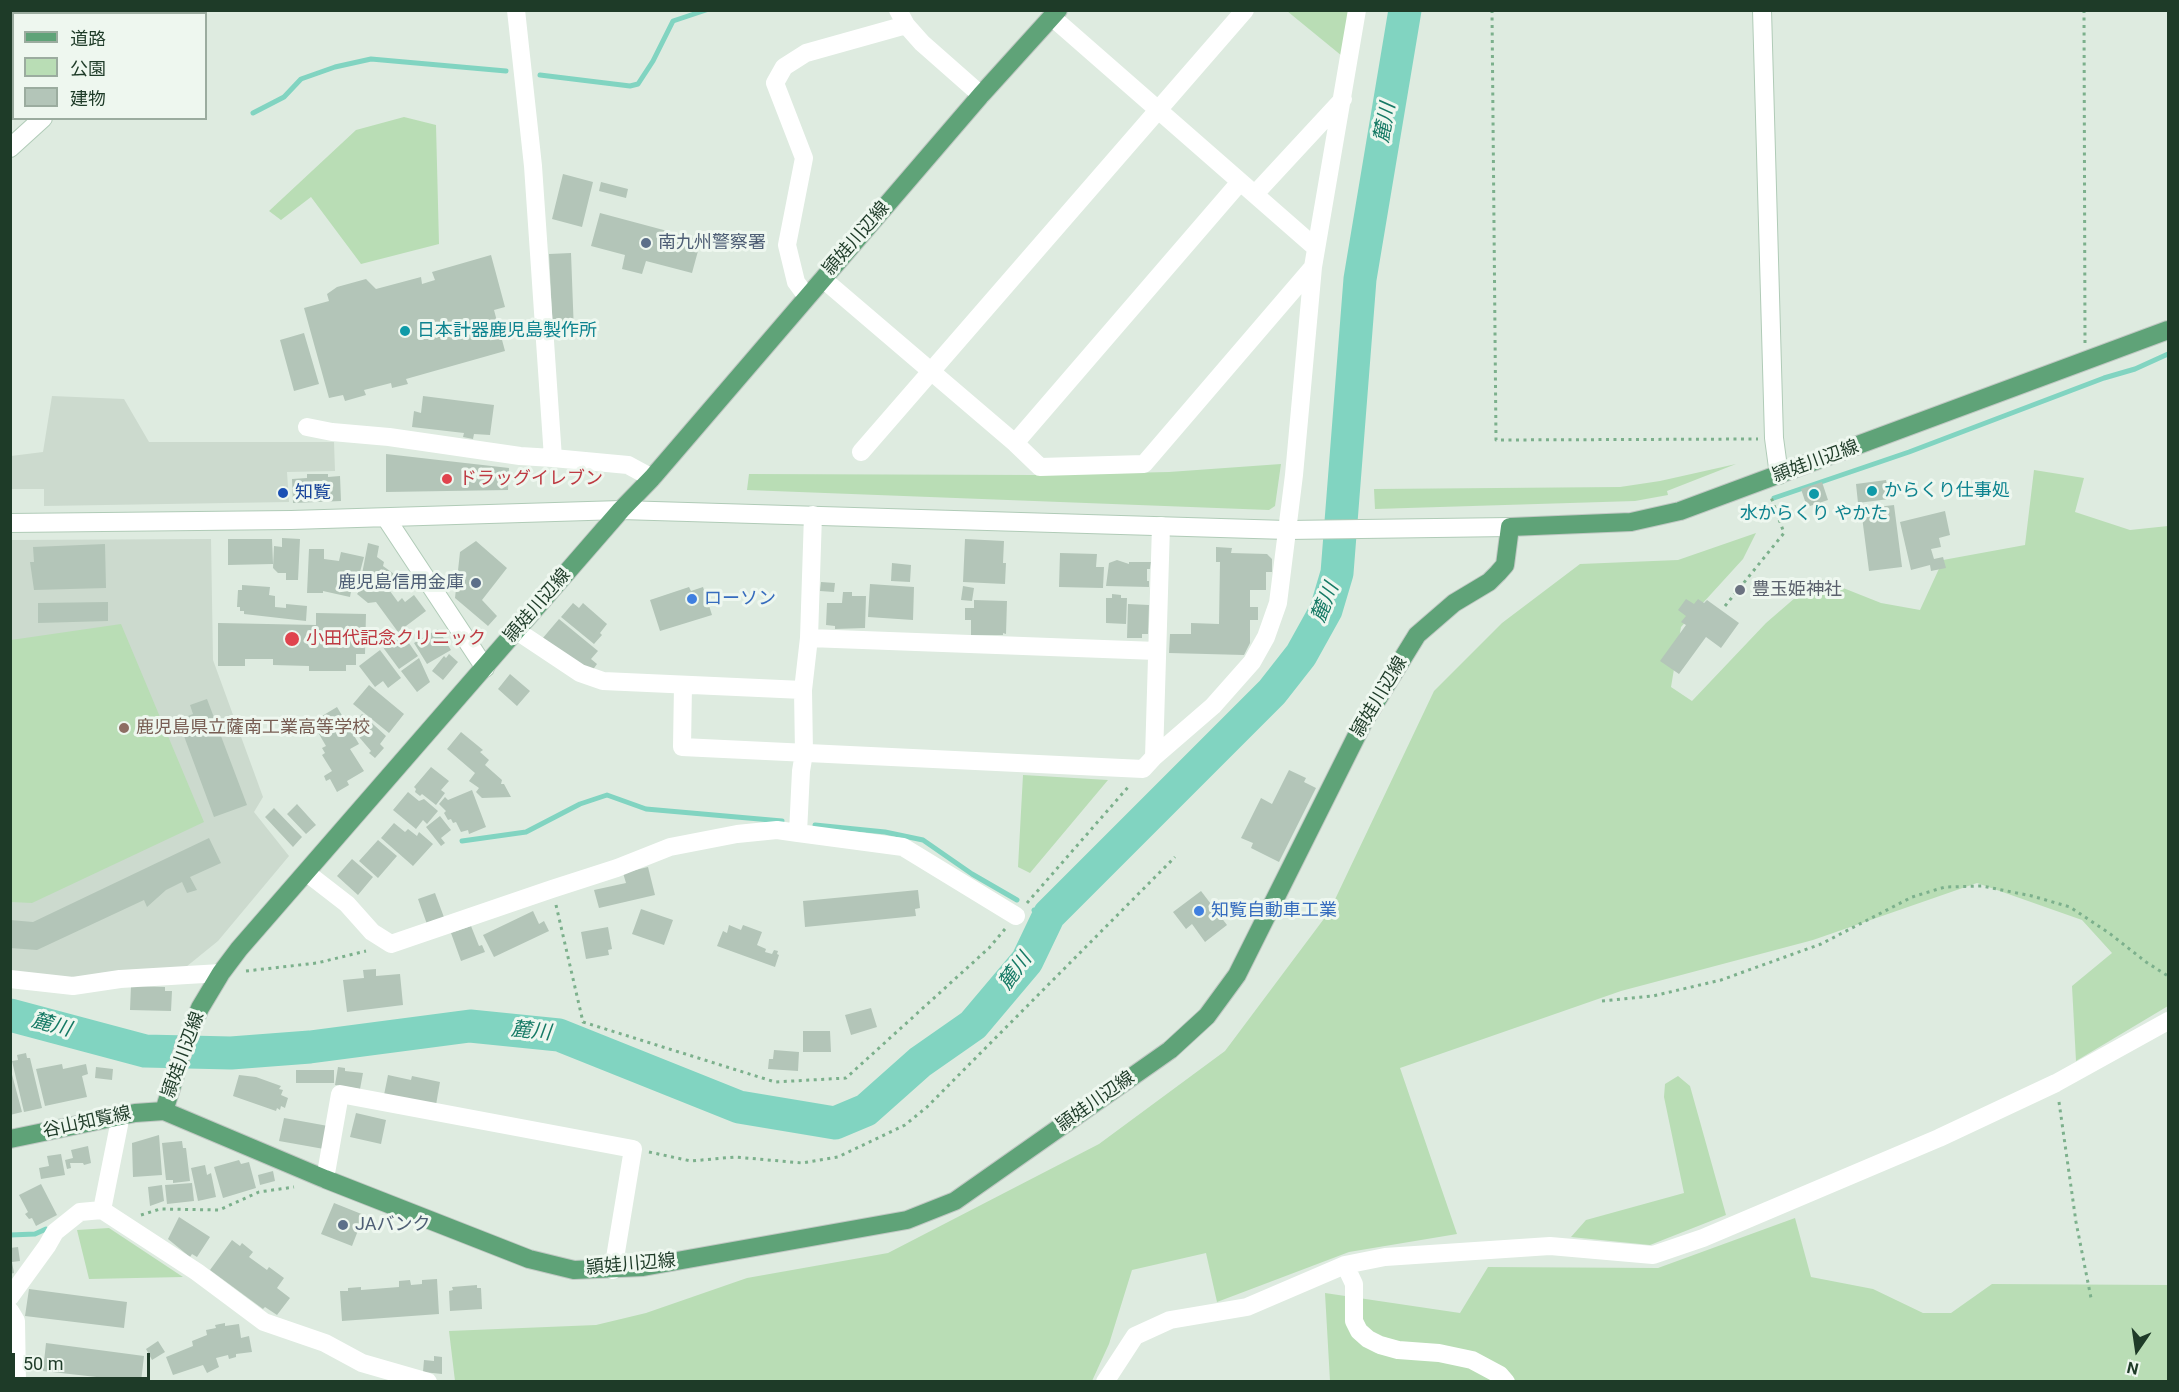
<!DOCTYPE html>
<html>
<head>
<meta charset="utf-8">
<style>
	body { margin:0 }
	#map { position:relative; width:2179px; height:1392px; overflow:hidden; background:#deebe0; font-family:Roboto,"Noto Sans JP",sans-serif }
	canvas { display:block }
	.frame { position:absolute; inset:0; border:12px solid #1e3b28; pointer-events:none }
	.legend { position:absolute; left:12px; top:12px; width:195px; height:108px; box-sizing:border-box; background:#eef7ef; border:2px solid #9bac9f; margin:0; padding:8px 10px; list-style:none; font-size:18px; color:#1e3b28 }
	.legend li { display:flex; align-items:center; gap:12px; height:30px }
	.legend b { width:30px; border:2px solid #9bac9f }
	.north { position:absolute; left:2107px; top:1320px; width:60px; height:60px; -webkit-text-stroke:4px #eef7ef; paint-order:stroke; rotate:193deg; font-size:16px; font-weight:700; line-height:24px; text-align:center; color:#1e3b28 }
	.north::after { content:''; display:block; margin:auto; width:21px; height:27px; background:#1e3b28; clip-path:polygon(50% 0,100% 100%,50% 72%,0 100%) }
	.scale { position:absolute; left:12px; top:1353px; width:138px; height:27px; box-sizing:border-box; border:3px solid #1e3b28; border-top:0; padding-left:8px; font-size:18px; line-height:21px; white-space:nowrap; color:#1e3b28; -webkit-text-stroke:4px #eef7ef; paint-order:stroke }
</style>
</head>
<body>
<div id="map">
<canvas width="2179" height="1392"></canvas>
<div class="frame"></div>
<ul class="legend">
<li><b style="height:8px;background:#5fa378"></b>道路</li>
<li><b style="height:16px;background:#b9ddb5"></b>公園</li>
<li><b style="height:16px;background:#b3c5b8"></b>建物</li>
</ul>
<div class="north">N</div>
<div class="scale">50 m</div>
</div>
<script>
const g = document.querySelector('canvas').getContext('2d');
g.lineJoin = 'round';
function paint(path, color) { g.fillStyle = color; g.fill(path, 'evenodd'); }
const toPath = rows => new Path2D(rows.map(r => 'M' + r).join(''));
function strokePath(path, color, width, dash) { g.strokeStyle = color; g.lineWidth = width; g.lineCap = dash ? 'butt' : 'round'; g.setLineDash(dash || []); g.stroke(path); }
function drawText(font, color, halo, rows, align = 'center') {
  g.font = font + ' Roboto,"Noto Sans JP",sans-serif'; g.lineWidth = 6; g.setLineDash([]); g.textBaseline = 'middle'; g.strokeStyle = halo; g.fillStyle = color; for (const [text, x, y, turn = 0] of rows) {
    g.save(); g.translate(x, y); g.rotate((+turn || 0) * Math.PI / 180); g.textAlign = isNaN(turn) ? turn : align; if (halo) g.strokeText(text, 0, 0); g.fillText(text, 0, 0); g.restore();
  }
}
paint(toPath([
	[52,396,124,399,149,442,334,442,335,471,287,472,289,502,44,506,44,489,11,489,11,456,43,452],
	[211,539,213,660,263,797,254,812,289,856,218,941,181,971,70,981,11,974,10,540]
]), '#ccdace');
paint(toPath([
	[11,10,63,11,64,13,14,14,14,105,11,108],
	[1287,11,1350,11,1342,56],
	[404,117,436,125,439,244,361,264,311,197,281,220,269,211,356,130],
	[1281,464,1275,506,1269,510,747,490,749,474,1035,475,1169,472],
	[1736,464,1667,491,1668,495,1635,501,1375,509,1374,489,1620,487,1660,481],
	[2034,470,2084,478,2075,512,2130,530,2168,526,2168,1006,2076,1061,2072,986,2112,953,2082,920,1977,883,1813,940,1621,991,1400,1068,1457,1234,1349,1252,1217,1302,1206,1253,1132,1270,1109,1344,1092,1381,455,1381,449,1331,596,1325,646,1313,747,1278,888,1253,1099,1144,1225,1051,1329,912,1434,691,1502,623,1580,564,1678,560,1756,533,1743,559,1681,627,1671,687,1692,701,1766,623,1818,578,1881,603,1920,610,1943,560,2025,545],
	[121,624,204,822,32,903,11,902,11,640],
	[1023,775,1108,780,1030,873,1018,867],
	[1678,1076,1690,1086,1726,1215,1650,1245,1571,1237,1586,1220,1684,1193,1664,1097,1665,1084],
	[1795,1218,1811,1277,1873,1289,1923,1313,1951,1313,1992,1284,2168,1285,2168,1381,1330,1381,1325,1293,1460,1313,1488,1267,1658,1268],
	[109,1228,183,1277,89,1279,77,1230]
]), '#b9ddb5');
strokePath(toPath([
	[540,75,630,86,638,84,653,61,673,21,706,10],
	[253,113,284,97,301,79,335,67,371,59,506,71],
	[1774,498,1909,452,2104,378,2135,369,2168,354],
	[815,825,885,832,923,840,972,874,1017,900],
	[462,841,526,832,580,804,607,795,646,809,782,821],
	[1034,910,1049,915],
	[10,1235,35,1234,46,1229]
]), '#81d4c1', 5);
strokePath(toPath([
	[10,1015,145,1051,231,1053,310,1047,470,1026,559,1035,739,1107,835,1123,866,1110,920,1062,973,1025,1027,961,1049,915,1272,692,1301,655,1326,610,1337,573,1360,279,1405,10]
]), '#81d4c1', 33);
paint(toPath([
	[563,174,593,182,582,227,552,219],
	[601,182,628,189,626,198,599,191],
	[600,213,701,240,692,273,646,261,642,274,622,269,625,255,591,246],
	[571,253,574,333,553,334,549,254],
	[491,255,505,307,494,310,505,351,406,379,408,384,392,388,391,383,364,390,366,395,345,401,343,395,329,398,304,308,329,301,327,294,337,287,366,279,376,289,421,277,422,284,435,280,432,272],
	[304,333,319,384,294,391,280,340],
	[423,396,494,405,490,435,474,434,473,439,463,437,464,433,412,427,414,411,421,413],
	[386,454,509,468,508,490,386,492],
	[307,474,328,474,328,477,340,476,341,501,293,503,292,479,307,478],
	[1886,480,1889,499,1858,503,1856,484],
	[1822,482,1828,500,1807,507,1801,489],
	[1894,505,1902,567,1869,571,1861,509],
	[1945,511,1950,535,1939,538,1941,547,1931,549,1934,559,1943,557,1946,568,1931,571,1930,565,1911,570,1900,522],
	[282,538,300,539,298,580,286,580,286,573,278,573,273,568,274,546,282,547],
	[228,539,272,539,273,564,228,565],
	[965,539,1004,541,1003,563,1006,563,1005,584,963,582],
	[476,541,507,568,482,600,497,616,488,626,455,598,460,552],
	[368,543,379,546,377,557,384,562,383,566,401,579,396,585,391,582,387,587,398,602,402,598,405,602,414,595,426,611,398,632,376,602,368,603,357,594,360,590,358,587,366,576,362,574],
	[105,544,106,588,34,590,30,562,34,562,33,547],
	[1216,547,1232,548,1231,553,1267,554,1272,559,1272,572,1266,572,1266,590,1250,590,1250,607,1258,607,1258,620,1250,620,1250,643,1244,655,1169,653,1170,634,1191,634,1191,623,1219,624,1220,562,1216,562],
	[309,549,324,549,324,559,339,561,341,552,364,557,356,587,352,586,350,597,323,591,323,593,307,593],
	[1060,553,1097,554,1096,567,1104,567,1103,588,1059,587],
	[1117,560,1129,564,1129,562,1151,562,1150,569,1147,569,1147,581,1149,581,1149,587,1106,586,1109,563],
	[892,563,911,565,910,582,891,581],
	[821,582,835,583,834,592,820,591],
	[870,584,914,587,913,620,868,617],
	[242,585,270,587,269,595,275,596,275,607,286,608,286,604,307,606,306,621,244,614,244,611,240,611,240,607,237,607,238,590,242,590],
	[963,586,974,588,972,601,961,600],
	[689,587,691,591,703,587,712,615,660,631,650,600],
	[843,592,852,592,852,596,866,596,865,628,835,629,835,626,826,625,827,603,842,603],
	[1112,594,1121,595,1121,598,1127,598,1126,624,1106,623,1106,598,1112,598],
	[1686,599,1694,604,1698,599,1704,603,1707,600,1739,623,1721,648,1706,637,1679,674,1660,661,1686,625,1681,622,1686,616,1678,610],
	[974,600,1007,601,1006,634,1003,633,1003,635,971,635,971,620,965,620,965,608,974,608],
	[108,602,108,621,38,623,38,603],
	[573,603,579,608,583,603,607,624,600,633,602,635,594,644,561,617],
	[1128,604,1149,605,1148,634,1142,634,1142,638,1127,638],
	[316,613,366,614,365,654,356,654,356,665,346,665,346,671,309,671,309,666,273,665,273,659,245,659,245,666,218,666,218,623,316,625],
	[559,619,598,651,591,659,597,664,592,671,542,639],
	[438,629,451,650,427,664,414,643],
	[402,633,418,656,399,669,382,646],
	[380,650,401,678,388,688,383,681,375,687,359,666],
	[449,654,458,662,443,680,432,671,444,656,446,658],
	[419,658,430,682,417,692,401,671],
	[510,674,530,691,517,706,498,689],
	[369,685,404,714,389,733,353,704],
	[207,699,247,805,214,817,178,720,193,714,190,705],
	[337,707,359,744,350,749,364,771,347,781,349,785,337,792,330,779,326,781,324,776,332,771,322,755,325,753,322,748,326,746,312,722],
	[362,714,386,736,380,744,384,748,375,758,369,753,371,751,359,737,362,733,356,729,354,723],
	[461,732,483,750,480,752,489,760,485,765,502,780,501,784,504,784,511,797,482,798,476,792,479,788,469,781,475,773,447,749],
	[431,767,449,781,441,790,445,793,436,805,422,794,420,796,415,792,416,789,414,787],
	[1289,770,1306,778,1304,782,1316,788,1279,862,1251,848,1253,843,1241,838,1261,798,1272,804],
	[472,790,486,827,469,834,468,830,461,832,456,822,453,823,451,819,448,820,444,813,446,811,439,804,445,797,448,800],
	[408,792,419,801,424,799,438,811,427,824,423,820,416,829,393,810],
	[297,804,316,825,306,834,287,814],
	[274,808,302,837,293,847,265,817],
	[440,816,451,830,441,838,445,843,441,846,426,827],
	[394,823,405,832,408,829,417,836,419,832,433,844,413,866,381,838],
	[209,838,221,863,190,877,197,890,187,893,182,882,166,890,147,907,144,900,37,950,10,948,10,920,33,922],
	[378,840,397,856,378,878,359,861],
	[352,859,373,877,358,895,337,876],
	[648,867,655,895,599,908,594,890,626,883,623,873],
	[918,890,920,908,915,909,916,916,805,927,803,901],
	[1201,891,1227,925,1205,942,1192,924,1186,929,1173,912],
	[435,893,445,920,428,927,418,899],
	[641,909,673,920,664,945,632,934],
	[533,911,539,924,544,921,549,931,494,957,483,935],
	[729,925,741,930,743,925,762,932,757,945,766,949,765,952,772,954,774,950,778,951,777,954,779,955,775,967,717,946,723,931,727,933],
	[471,926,479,946,482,945,485,952,461,961,451,933],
	[608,927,612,949,608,950,609,955,586,959,581,932],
	[376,969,376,976,400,974,403,1005,347,1012,343,980,364,978,363,970],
	[131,986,165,987,165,991,172,991,171,1011,130,1010],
	[871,1008,877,1027,851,1035,845,1015],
	[803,1031,830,1031,831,1052,803,1052],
	[774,1050,799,1052,798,1071,768,1069,769,1059,773,1059],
	[26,1053,27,1058,30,1058,42,1108,24,1112,12,1061,18,1060,17,1055],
	[62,1064,63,1069,86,1064,88,1074,82,1076,87,1097,45,1106,36,1069],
	[10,1067,22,1112,10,1115],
	[96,1067,113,1069,112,1080,95,1078],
	[338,1067,345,1068,345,1071,363,1073,360,1089,335,1085],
	[296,1070,334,1070,334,1083,296,1083],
	[239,1075,256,1077,281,1086,279,1089,283,1090,281,1095,288,1098,285,1108,281,1106,280,1110,277,1108,276,1111,233,1096],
	[388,1075,411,1080,412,1076,440,1082,436,1105,384,1095],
	[356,1113,386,1120,381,1144,350,1137],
	[284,1118,328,1126,324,1149,279,1141],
	[159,1135,162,1175,133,1177,132,1143],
	[182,1141,183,1148,186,1148,190,1181,173,1183,173,1180,166,1180,162,1143],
	[88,1146,91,1163,84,1165,83,1163,70,1163,71,1168,67,1169,65,1160,73,1158,71,1150],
	[61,1154,65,1175,41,1179,39,1168,49,1166,47,1156],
	[239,1160,241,1164,249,1162,256,1188,223,1198,214,1167],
	[205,1165,207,1175,211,1173,216,1197,198,1201,191,1168],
	[273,1171,275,1181,260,1185,258,1175],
	[192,1183,194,1201,167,1204,165,1185],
	[41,1184,57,1215,36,1226,32,1218,29,1219,25,1214,28,1212,19,1195],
	[162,1185,164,1201,150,1206,148,1187],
	[334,1203,364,1215,352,1246,321,1234],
	[179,1217,210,1237,197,1257,192,1254,190,1257,168,1239],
	[232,1240,240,1246,242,1243,253,1252,249,1257,267,1270,269,1267,284,1278,277,1288,290,1298,277,1315,265,1307,263,1309,210,1270],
	[18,1247,20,1261,12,1262,14,1273,10,1274,10,1248],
	[437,1279,439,1314,342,1321,340,1291,348,1291,348,1288,361,1287,361,1290,399,1287,399,1281,410,1280,411,1285,422,1284,422,1280],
	[477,1285,477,1288,481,1288,482,1309,450,1311,449,1291,453,1290,452,1287],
	[29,1289,127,1302,124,1328,25,1316],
	[225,1323,225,1326,239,1324,241,1338,249,1336,252,1352,236,1354,236,1357,229,1359,228,1355,216,1358,219,1367,207,1373,203,1365,173,1375,166,1357,193,1346,192,1341,207,1335,206,1330,216,1328,215,1325],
	[158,1341,165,1352,152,1360,146,1349],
	[46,1343,144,1356,141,1382,43,1371],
	[434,1356,442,1357,442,1374,423,1372,424,1360,434,1361]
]), '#b3c5b8');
const secondary = toPath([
	[1762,10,1774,438,1779,475],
	[157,14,160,10],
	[10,148,43,118],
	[386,518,485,668],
	[10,523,291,520,621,510,1287,530,1510,527]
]);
const primary = toPath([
	[164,1111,185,1044,200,1008,221,973,239,949,621,510,652,478,981,95,1058,10],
	[10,1139,135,1113,164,1111,325,1179,529,1259,574,1270,643,1267,907,1220,955,1201,1170,1050,1207,1016,1237,975,1364,721,1417,635,1454,603,1489,582,1498,573,1505,565,1510,527,1631,522,1680,511,2168,330]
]);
strokePath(secondary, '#b0cbb7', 20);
strokePath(primary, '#c0c8c3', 20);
strokePath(toPath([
	[1492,10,1496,440,1758,439],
	[2084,10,2085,343],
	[10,16,14,16],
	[1725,606,1784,533,1771,497],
	[1027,903,1129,786],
	[556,905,583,1022,775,1082,846,1078,989,948,1005,929],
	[246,971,317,963,366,951],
	[1602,1001,1653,996,1721,980,1821,944,1912,897,1945,887,1982,886,2032,896,2070,907,2109,933,2146,962,2168,976],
	[2059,1102,2076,1222,2091,1298],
	[649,1152,691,1161,735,1157,802,1163,838,1157,905,1125,927,1107,1175,857],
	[141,1215,160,1209,219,1210,259,1192,294,1187]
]), '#7cb08c', 3, [3, 4.5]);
strokePath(toPath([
	[80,10,82,14],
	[516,10,533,166,553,458,628,465,652,478],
	[898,10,906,25,922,43,981,95],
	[1052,17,1316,248],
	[1255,194,1343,99],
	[823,279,1015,443,1040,467,1144,464,1313,267],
	[807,297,796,282,787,245,804,158,775,83,784,67,806,53,906,25],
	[307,427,332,432,389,437,520,456,553,458],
	[1015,443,1240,182],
	[861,452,1245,10],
	[517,631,580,673,603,681,803,690],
	[809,638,1157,651],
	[683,685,682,747,1143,769,1154,757,1161,526],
	[1154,757,1213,706,1252,662,1266,637,1278,603,1294,475,1313,267,1357,10],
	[798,833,903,847,1016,916],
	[307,873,347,904,372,932,391,944,552,889,617,868,670,847,737,834,777,830,798,833,801,771,804,753,803,690,809,638,813,515],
	[10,979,73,986,120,979,221,973],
	[325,1179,340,1094,633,1149,613,1270],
	[102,1210,121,1115],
	[1345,1265,1354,1284,1354,1321,1359,1331,1368,1339,1380,1345,1398,1350,1439,1353,1472,1360,1500,1375,1506,1382],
	[10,1297,47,1246,55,1232,80,1212,102,1210,197,1272,264,1322,325,1343,362,1363,428,1382],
	[10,1311,16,1321,17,1382],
	[1105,1382,1135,1336,1170,1320,1247,1307,1345,1265,1385,1257,1550,1246,1653,1255,1703,1238,1939,1138,2056,1083,2168,1021]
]), '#fff', 18);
strokePath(secondary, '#fff', 18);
strokePath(primary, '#5fa378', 18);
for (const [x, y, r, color] of [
	[646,243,6,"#5c6f8a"],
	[405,331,6,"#0f9aa8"],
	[447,479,6,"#e0444e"],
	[1872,491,6,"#0f9aa8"],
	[283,493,6,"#1a4fb4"],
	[1814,494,6,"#0f9aa8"],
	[476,583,6,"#5c6f8a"],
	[1740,590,6,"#6b7280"],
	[692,599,6,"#3f7fe0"],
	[292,639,8,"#e0444e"],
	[124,728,6,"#8d6e63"],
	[1199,911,6,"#3f7fe0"],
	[343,1225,6,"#5c6f8a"]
]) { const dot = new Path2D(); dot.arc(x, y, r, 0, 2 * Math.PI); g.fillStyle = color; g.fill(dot); strokePath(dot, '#eef7ef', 2); }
drawText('18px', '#1e3b28', '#eef7ef', [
	["頴娃川辺線",857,239,-49],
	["頴娃川辺線",1816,462,-20],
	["頴娃川辺線",538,606,-49],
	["頴娃川辺線",1380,697,-59],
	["頴娃川辺線",184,1055,-70],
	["頴娃川辺線",1096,1102,-35],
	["谷山知覧線",87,1123,-12],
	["頴娃川辺線",631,1265,-5]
]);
drawText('18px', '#4e5e75', '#eef7ef', [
	["南九州警察署",658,243],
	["鹿児島信用金庫",464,583,"right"],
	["JAバンク",355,1225]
], 'left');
drawText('18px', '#0d838f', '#eef7ef', [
	["日本計器鹿児島製作所",417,331],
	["からくり仕事処",1884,491],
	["水からくり やかた",1814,514,"center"]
], 'left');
drawText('18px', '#be3a42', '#eef7ef', [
	["ドラッグイレブン",459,479],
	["小田代記念クリニック",306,639]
], 'left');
drawText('18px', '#164399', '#eef7ef', [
	["知覧",295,493]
], 'left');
drawText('18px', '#5b616d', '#eef7ef', [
	["豊玉姫神社",1752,590]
], 'left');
drawText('18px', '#366cbe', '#eef7ef', [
	["ローソン",704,599],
	["知覧自動車工業",1211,911]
], 'left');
drawText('18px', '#785e54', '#eef7ef', [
	["鹿児島県立薩南工業高等学校",136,728]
], 'left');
drawText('italic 20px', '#167a65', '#eef7ef', [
	["麓川",1386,123,-80],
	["麓川",1326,603,-68],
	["麓川",1016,972,-54],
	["麓川",51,1026,15],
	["麓川",531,1032,6]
]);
</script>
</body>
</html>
